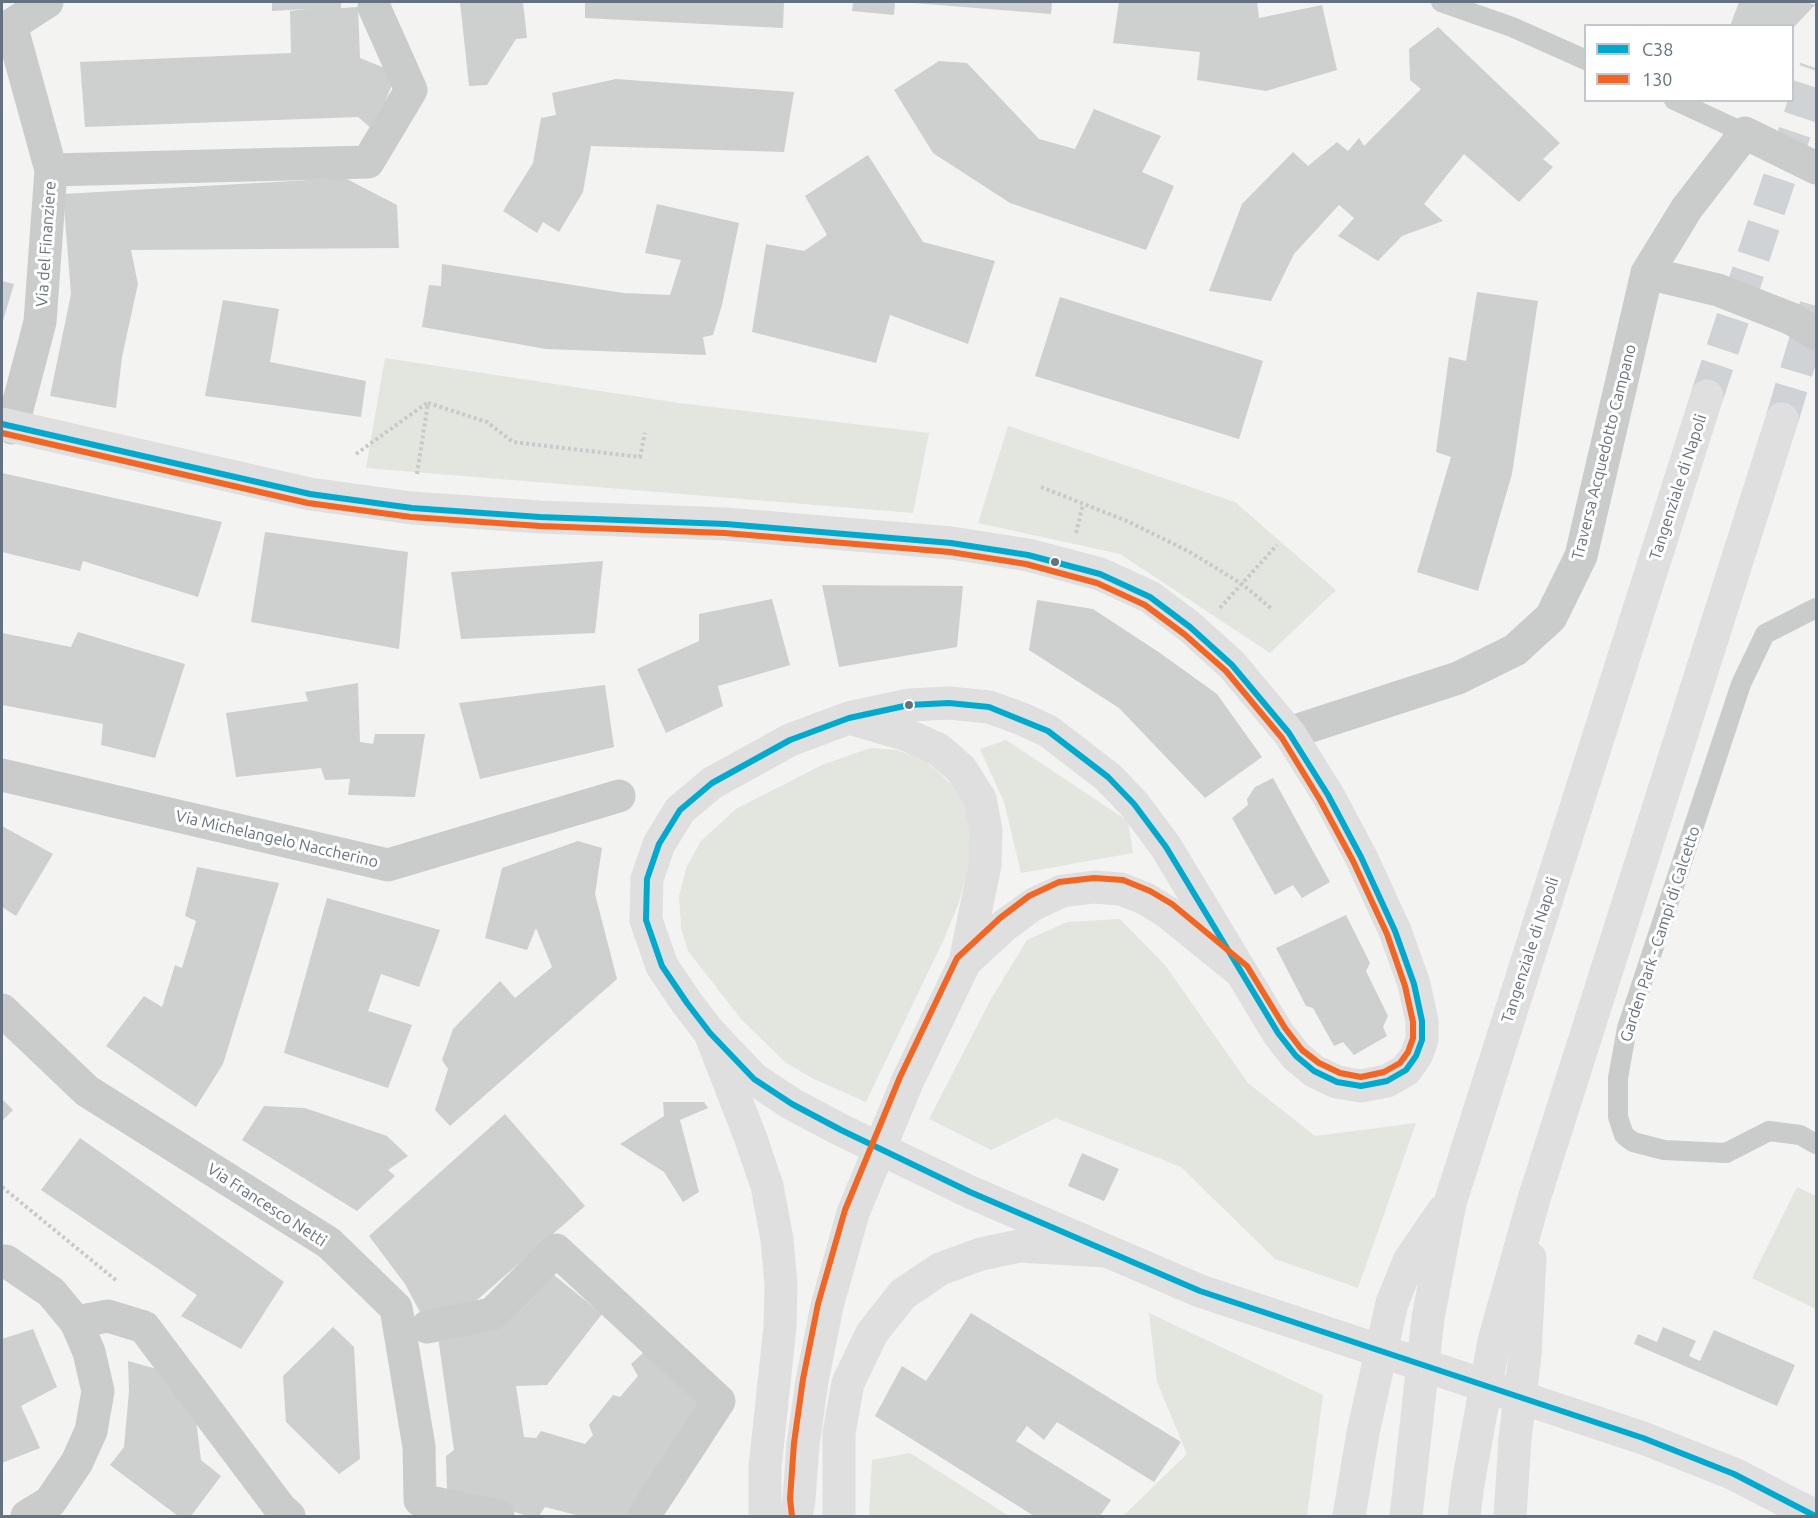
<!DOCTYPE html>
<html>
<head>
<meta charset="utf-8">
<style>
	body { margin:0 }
	#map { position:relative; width:1818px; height:1518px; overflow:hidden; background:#f3f3f1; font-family:Ubuntu,sans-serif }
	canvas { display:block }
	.frame { position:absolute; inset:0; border:3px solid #637281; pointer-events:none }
	.legend { position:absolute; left:1584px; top:24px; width:210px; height:78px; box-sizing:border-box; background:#fff; border:2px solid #c1c7cd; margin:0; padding:8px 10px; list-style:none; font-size:18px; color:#637281 }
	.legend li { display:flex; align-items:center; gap:12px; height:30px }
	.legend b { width:30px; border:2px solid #c1c7cd }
</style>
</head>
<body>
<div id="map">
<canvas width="1818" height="1518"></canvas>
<div class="frame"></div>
<ul class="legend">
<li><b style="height:8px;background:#00a9ce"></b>C38</li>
<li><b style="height:8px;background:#f26522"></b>130</li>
</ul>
</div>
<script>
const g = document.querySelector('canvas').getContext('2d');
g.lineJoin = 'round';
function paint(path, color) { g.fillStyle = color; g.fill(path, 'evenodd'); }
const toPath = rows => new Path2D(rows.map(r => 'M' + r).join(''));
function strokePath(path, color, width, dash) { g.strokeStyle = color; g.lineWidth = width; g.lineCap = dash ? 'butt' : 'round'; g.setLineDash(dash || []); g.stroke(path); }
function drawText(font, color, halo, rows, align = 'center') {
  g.font = font + ' Ubuntu,sans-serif'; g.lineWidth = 6; g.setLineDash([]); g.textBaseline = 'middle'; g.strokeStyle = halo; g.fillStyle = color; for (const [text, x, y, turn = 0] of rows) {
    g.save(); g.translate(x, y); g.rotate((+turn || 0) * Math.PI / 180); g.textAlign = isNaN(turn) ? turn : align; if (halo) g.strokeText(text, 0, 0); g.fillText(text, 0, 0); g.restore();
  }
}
paint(toPath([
	[385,358,679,403,929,433,913,513,366,468],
	[1008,426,1235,502,1336,590,1270,653,1120,554,978,523],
	[1006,740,1128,821,1133,853,1021,873,1004,802,980,749],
	[870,748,897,750,925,760,951,784,965,805,972,837,967,873,958,905,944,939,866,1102,814,1079,786,1063,741,1019,688,951,681,928,679,896,687,866,701,841,736,809,822,765],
	[1120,919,1165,965,1248,1083,1315,1136,1416,1123,1358,1288,1275,1259,1181,1167,1056,1118,991,1150,929,1119,991,999,1027,940,1067,922],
	[1797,1187,1816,1196,1816,1309,1752,1278],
	[1149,1313,1323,1395,1307,1516,1123,1516,1187,1454,1157,1382],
	[910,1453,1009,1516,869,1516,872,1460]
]), '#e2e6df');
paint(toPath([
	[272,2,341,2,341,8,358,7,360,58,397,73,373,130,358,117,85,127,80,62,291,53,290,11,307,9,272,11],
	[460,2,523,2,527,38,516,39,487,85,469,86],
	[585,2,784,2,783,28,585,18],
	[853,2,895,2,894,15,852,11],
	[915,2,1052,2,1051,14,914,3],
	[1119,2,1257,2,1259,18,1322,5,1337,70,1266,91,1197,80,1200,52,1113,43],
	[1739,2,1806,2,1815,5,1792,29,1792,26,1730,26],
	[1438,27,1560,143,1543,159,1553,167,1519,202,1464,154,1424,204,1443,221,1402,236,1378,261,1338,236,1354,218,1339,205,1294,254,1271,301,1209,291,1242,204,1293,152,1308,166,1337,142,1348,151,1359,138,1364,146,1421,89,1410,80,1409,49],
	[939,61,967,63,1039,139,1075,149,1094,109,1161,136,1142,172,1174,186,1146,250,1010,203,933,153,894,90],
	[616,79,794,92,784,152,591,146,583,192,559,232,543,222,537,233,503,211,533,163,541,118,556,115,552,93],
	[1793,85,1815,93,1811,116,1790,109],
	[868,155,923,242,995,261,968,344,890,315,876,363,752,332,766,244,804,251,827,235,805,196],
	[345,178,397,205,399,248,131,250,138,284,122,357,116,408,50,396,71,294,63,194],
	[657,204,739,223,722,305,713,335,703,337,706,355,546,349,422,327,429,285,441,286,442,264,623,293,670,295,681,260,645,253],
	[2,281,14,284,2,324],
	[1477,292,1538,301,1512,474,1478,591,1417,572,1451,457,1436,452,1449,357,1466,361],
	[1060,297,1263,361,1239,439,1035,376],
	[223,300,279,309,270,362,366,381,361,417,205,396],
	[2,473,222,522,198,597,83,561,80,571,2,552],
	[265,532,408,552,399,649,251,622],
	[603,561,595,633,461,639,451,572],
	[822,585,963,586,957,647,839,667],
	[772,599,790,665,718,686,723,706,666,733,637,669,699,641,699,614],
	[1037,600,1093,609,1160,653,1217,694,1262,757,1205,798,1119,708,1029,650],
	[78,632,185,664,155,758,101,745,103,724,2,705,2,633,71,647],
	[358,683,360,742,373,744,375,734,425,734,415,797,348,795,350,779,325,780,321,768,236,777,226,713,308,701,305,692],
	[605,685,614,747,480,779,459,703],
	[1273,778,1330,882,1302,898,1293,885,1275,895,1232,818,1248,805,1247,799,1255,787],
	[2,826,53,854,16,916,2,907],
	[578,841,602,848,595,894,617,979,450,1126,435,1110,448,1069,442,1060,453,1029,500,981,515,998,552,967,536,928,527,950,485,938,502,868],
	[197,867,279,883,223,1064,196,1107,106,1046,144,996,162,1007,175,965,182,968,196,921,185,916],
	[327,898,440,930,419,987,381,974,368,1011,412,1025,388,1088,284,1053],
	[1346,915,1370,963,1366,971,1388,1016,1383,1027,1387,1036,1354,1055,1343,1042,1334,1046,1313,1008,1306,1006,1276,948],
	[2,1099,13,1110,2,1121],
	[663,1102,704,1102,708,1108,680,1120,699,1192,683,1202,664,1172,620,1144,664,1116],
	[264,1106,305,1108,387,1136,408,1156,388,1170,395,1176,357,1211,242,1140],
	[505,1114,585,1206,477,1300,422,1316,405,1284,369,1236],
	[80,1138,284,1282,241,1349,181,1316,197,1295,41,1190],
	[1082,1153,1119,1169,1104,1201,1068,1186],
	[549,1271,602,1314,547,1385,516,1386,524,1437,536,1438,541,1431,585,1444,593,1435,589,1425,613,1395,620,1397,638,1376,631,1364,644,1352,704,1404,628,1516,580,1516,545,1507,539,1516,527,1516,447,1490,446,1456,454,1450,438,1337],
	[971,1313,1181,1442,1154,1482,1057,1422,1044,1440,1027,1426,1016,1441,1111,1500,1100,1516,1034,1516,875,1416,902,1366,926,1381],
	[333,1327,354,1347,360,1459,339,1474,286,1422,283,1376],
	[1663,1327,1696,1341,1689,1356,1700,1361,1714,1330,1795,1365,1777,1406,1634,1344,1638,1334,1657,1342],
	[33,1329,57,1387,21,1406,40,1448,2,1463,2,1339],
	[128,1361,157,1369,195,1412,201,1460,221,1476,191,1516,178,1516,110,1465,124,1447,129,1391]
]), '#cecfcf');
strokePath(toPath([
	[1707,396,1816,68],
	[1782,419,1816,306]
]), '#cfd3d5', 33, [33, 16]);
strokePath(toPath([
	[428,403,487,422,513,442,640,457,645,433],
	[356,454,427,403],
	[417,474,428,403],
	[1041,487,1127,521,1188,551,1242,584,1272,609],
	[1076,533,1083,504],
	[1220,608,1277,545],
	[2,1187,117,1281]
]), '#c8c9c9', 4, [3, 3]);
strokePath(toPath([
	[1441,2,1512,27,1586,60],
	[1674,100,1745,133],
	[1816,608,1765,634,1741,684,1627,1028,1618,1078,1618,1117,1624,1135,1633,1142,1664,1150,1726,1153,1769,1131,1800,1135,1816,1144]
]), '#cacccc', 20);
strokePath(toPath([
	[11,25,51,170,40,322,12,428],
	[2,31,47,2],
	[51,170,368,162,411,90,374,7],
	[1647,273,1718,290,1792,319,1816,334],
	[1289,733,1458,678,1515,650,1551,617,1581,556,1647,273,1687,208,1745,133,1816,168],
	[2,775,388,865,619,796],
	[2,1010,87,1091,329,1243,396,1308,419,1447,420,1500,498,1516],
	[2,1261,6,1261,51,1292,76,1322,89,1352,98,1391,91,1431,77,1462,50,1502,27,1516],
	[76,1322,108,1316,144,1327,280,1508,289,1516],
	[427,1327,492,1314,556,1250,719,1401,644,1516]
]), '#cacccc', 33);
strokePath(toPath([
	[2,424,310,494,412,508,540,517,726,524,951,543,1028,555,1100,574,1150,597,1190,627,1232,665,1289,733,1328,795,1361,857,1395,931,1414,984,1422,1021,1422,1040,1416,1056,1406,1070,1387,1081,1361,1086,1337,1082,1314,1071,1296,1056,1278,1033,1166,847,1134,804,1108,777,1048,731,1022,719,989,707,949,703,909,705,849,718,790,740,712,783,680,810,659,844,647,879,646,920,662,966,687,1003,710,1033,754,1079,792,1104,841,1130,970,1192,1200,1291,1643,1438,1734,1474,1815,1516]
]), '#dfdfe0', 33);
strokePath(toPath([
	[965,962,1005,925,1034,904,1062,891,1094,887,1121,889,1146,899,1167,912,1241,972],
	[710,1033,751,1139,767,1186,777,1239,781,1284,780,1327,765,1467,765,1516],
	[796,1516,799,1500,803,1444,812,1381,827,1306,853,1213,908,1080,965,962,985,865,986,830,980,799,961,769,938,749,907,735,849,718],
	[839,1516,839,1433,848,1383,872,1333,903,1294,940,1269,981,1254,1019,1246,1106,1251],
	[1349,1516,1363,1433,1392,1303,1409,1261,1443,1211],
	[1406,1516,1428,1318,1450,1203,1707,396],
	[1464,1516,1468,1484,1494,1341,1534,1199,1782,419],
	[1510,1516,1515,1439,1525,1355,1530,1258]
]), '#dfdfe0', 33);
strokePath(toPath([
	[2,424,310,494,412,508,540,517,726,524,951,543,1028,555,1100,574,1150,597,1190,627,1232,665,1289,733,1328,795,1361,857,1395,931,1414,984,1422,1021,1422,1040,1416,1056,1406,1070,1387,1081,1361,1086,1337,1082,1314,1071,1296,1056,1278,1033,1166,847,1134,804,1108,777,1048,731,989,707,949,703,909,705,849,718,790,740,712,783,680,810,659,844,647,879,646,920,662,966,687,1003,710,1033,754,1079,792,1104,841,1130,970,1192,1200,1291,1643,1438,1734,1474,1815,1516]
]), '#00a9ce', 6);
strokePath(toPath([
	[2,433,308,503,411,517,540,526,725,533,950,552,1026,564,1097,583,1145,605,1184,634,1226,671,1282,738,1320,800,1353,861,1387,934,1405,986,1413,1022,1413,1038,1408,1052,1400,1063,1384,1072,1361,1077,1340,1073,1319,1063,1302,1050,1285,1028,1247,966,1172,904,1150,891,1123,880,1094,878,1059,882,1029,896,1000,918,957,958,900,1077,845,1210,818,1304,803,1379,794,1443,790,1499,792,1516]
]), '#f26522', 6);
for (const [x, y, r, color] of [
	[1055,562,5,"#637281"],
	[909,705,5,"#637281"]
]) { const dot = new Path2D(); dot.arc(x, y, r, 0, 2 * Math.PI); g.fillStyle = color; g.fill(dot); strokePath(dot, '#fff', 2); }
drawText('16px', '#637281', '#fff', [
	["Via del Finanziere",46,244,-86],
	["Traversa Acquedotto Campano",1604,452,-76],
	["Tangenziale di Napoli",1678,487,-72],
	["Via Michelangelo Naccherino",277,839,13],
	["Garden Park - Campi di Calcetto",1660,934,-72],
	["Tangenziale di Napoli",1530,950,-72],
	["Via Francesco Netti",267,1205,33]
]);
</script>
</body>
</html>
